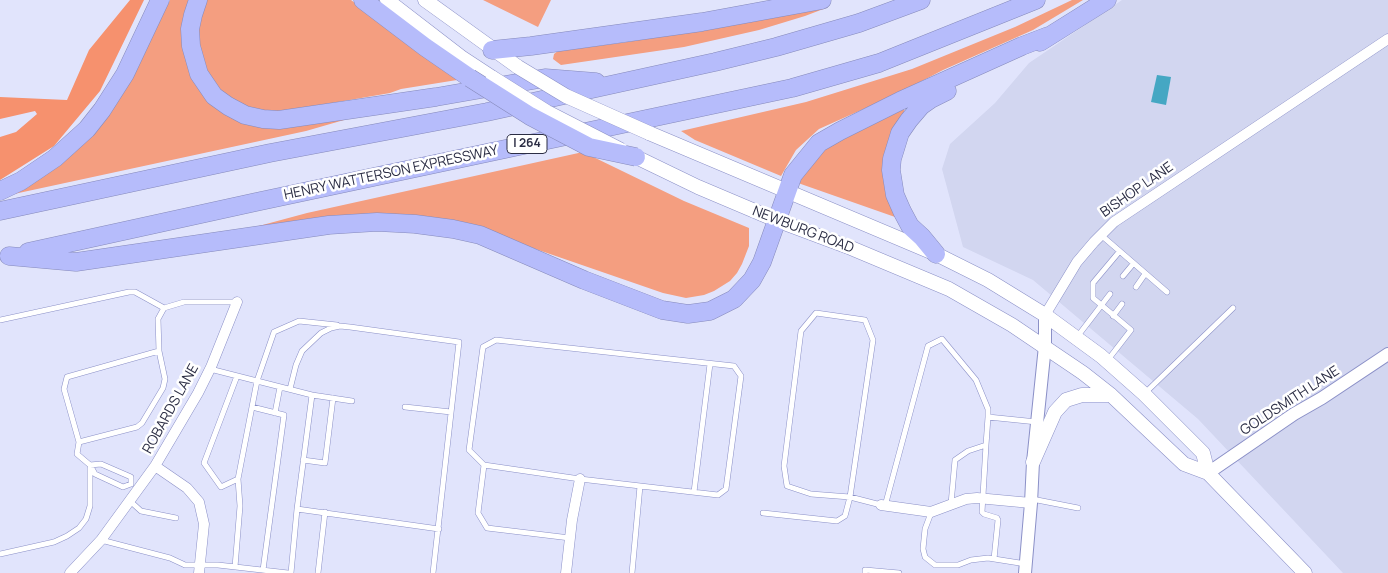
<!DOCTYPE html>
<html>
<head>
<meta charset="utf-8">
<style>
	body { margin:0 }
	canvas { display:block; background:#e1e4fc }
</style>
</head>
<body>
<canvas width="1388" height="573"></canvas>
<script>
const g = document.querySelector('canvas').getContext('2d');
g.lineJoin = 'round';
function paint(path, color) { g.fillStyle = color; g.fill(path, 'evenodd'); }
const toPath = rows => new Path2D(rows.map(r => 'M' + r).join(''));
function strokePath(path, color, width, dash) { g.strokeStyle = color; g.lineWidth = width; g.lineCap = dash ? 'butt' : 'round'; g.setLineDash(dash || []); g.stroke(path); }
function drawText(font, color, halo, rows, align = 'center') {
  g.font = font + ' Manrope,sans-serif'; g.lineWidth = 5; g.setLineDash([]); g.textBaseline = 'middle'; g.strokeStyle = halo; g.fillStyle = color; for (const [text, x, y, turn = 0] of rows) {
    g.save(); g.translate(x, y); g.rotate((+turn || 0) * Math.PI / 180); g.textAlign = isNaN(turn) ? turn : align; if (halo) g.strokeText(text, 0, 0); g.fillText(text, 0, 0); g.restore();
  }
}
paint(toPath([
	[1122,0,1388,0,1388,573,1343,573,1198,419,1033,280,963,247,942,169,950,144,995,103,1029,63]
]), '#d2d6f0');
paint(toPath([
	[170,0,191,0,184,29,224,111,343,117,344,120,306,131,14,194,13,192,108,115,132,78],
	[206,0,351,0,457,80,401,89,390,93,286,111,264,111,250,108,237,103,224,93,214,83,206,70,201,57,198,29],
	[483,0,551,0,538,27],
	[1072,0,1083,0,1033,30,943,70,899,93,819,129,796,150,781,176,695,140,681,131,806,102,912,69,1015,27],
	[825,6,826,8,805,16,759,30,684,47,561,65,553,59,554,54,558,51,627,42,787,15],
	[904,109,905,113,895,217,798,183,800,177,826,146],
	[583,152,684,201,749,228,749,246,742,264,737,273,730,281,714,291,704,295,686,298,663,293,492,234,255,227,307,213]
]), '#f49e80');
paint(toPath([
	[130,0,144,0,100,91,54,146,0,180,0,137,16,132,37,114,35,111,0,119,0,97,67,100,89,50]
]), '#f6916e');
paint(toPath([
	[1157,75,1171,77,1166,105,1151,102]
]), '#45a7c3');
const service = toPath([
	[1101,235,1167,292],
	[1123,276,1133,264],
	[1136,287,1145,274],
	[1113,316,1122,304],
	[0,320,129,292,135,292,164,308],
	[1077,337,1110,294],
	[1107,361,1131,330,1093,298,1093,283,1119,252],
	[210,369,312,395,297,509,291,573],
	[237,376,204,463,221,487,238,479,257,381,274,332,299,321,337,325],
	[290,389,296,365,302,351,321,333,331,328,340,326,350,327,459,342,433,573],
	[1144,394,1233,308],
	[312,395,352,401],
	[252,407,284,415,263,570],
	[405,407,451,412],
	[275,413,280,387],
	[79,442,64,389,67,377,159,351],
	[986,445,982,512,984,514,997,518,998,520,994,559],
	[303,460,325,463,333,398],
	[90,465,101,464,131,477,131,484],
	[484,465,580,479,718,495,726,489,741,376,734,366,496,340,483,347,469,450,484,465,478,513,487,528,570,538],
	[131,484,123,487,95,474,90,465,77,454,79,442,137,427,142,423,163,388,165,379,159,351,158,319,164,308,184,302,236,302],
	[694,492,710,364],
	[1032,499,1078,508],
	[130,501,141,511,176,518],
	[951,504,955,460,968,451,986,445,988,417,1037,422],
	[885,506,928,346,942,339,976,380,988,409,988,417],
	[297,509,439,529],
	[763,513,837,521,845,516,850,497,873,340,865,320,816,313,801,331,784,466,787,486,811,494,850,497,881,505],
	[931,513,925,529,923,549,925,557,935,565,958,565,971,560,988,558,1026,564],
	[101,540,170,558,185,565,218,565,288,573],
	[0,554,54,542,67,536,79,528,86,519,90,506,90,468],
	[235,567,240,506,238,479],
	[318,573,325,512],
	[632,573,640,486],
	[865,573,865,570,899,573]
]);
const minor = toPath([
	[1045,315,1077,262,1094,242,1114,222,1388,39],
	[155,466,187,488,199,502,204,524,199,573],
	[881,505,931,512,966,499,977,498,1031,503],
	[70,573,101,540,155,466,198,393,211,367,237,302],
	[566,573,572,520,580,479]
]);
const tertiary = toPath([
	[1208,473,1294,414,1322,398,1388,354],
	[1025,573,1031,503,1033,462,1045,346,1045,315]
]);
const secondary = toPath([
	[387,0,461,57,493,78],
	[425,0,518,67],
	[649,133,936,254,988,280,1045,315,1101,356,1144,394,1203,453,1208,473],
	[636,157,698,187,776,220,851,248,949,289,1012,325,1083,373,1111,395,1184,464,1208,473,1305,573],
	[1033,462,1055,412,1066,400,1082,395,1111,395]
]);
const motorway = toPath([
	[198,0,193,15,190,29,191,46,199,74,214,96,228,106,245,115,263,119,279,120,436,97,545,78,596,82],
	[363,0,425,47,470,78],
	[1040,42,1107,0],
	[492,50,531,46,702,22,822,0],
	[0,191,21,181,55,158,87,129,102,110,125,74,160,0],
	[0,211,270,153,487,112,715,62,776,47,859,23,921,0],
	[28,252,256,202,792,88,879,63,1036,0],
	[936,254,922,237,910,226,902,211,895,195,891,170,892,159,900,133,909,120,921,106,931,99,947,91],
	[9,256,76,262,329,225,377,222,415,224,453,229,480,235,584,280,662,310,688,314,710,311,734,299,752,280,762,262,793,175,819,143,840,131,900,101,1022,46,1048,36]
]);
strokePath(service, '#8b90c7', 6);
strokePath(minor, '#8b90c7', 11);
strokePath(tertiary, '#8b90c7', 14);
strokePath(secondary, '#8b90c7', 15);
strokePath(motorway, '#868abb', 19);
strokePath(service, '#fff', 5);
strokePath(minor, '#fff', 10);
strokePath(tertiary, '#fff', 12);
strokePath(secondary, '#fff', 14);
strokePath(motorway, '#b6bcfb', 18);
const secondaryBridge = toPath([
	[518,67,566,96,649,133],
	[493,78,547,112,621,150]
]);
const motorwayBridge = toPath([
	[470,78,530,116,589,147,636,157]
]);
strokePath(secondaryBridge, '#8b90c7', 15, []);
strokePath(motorwayBridge, '#868abb', 19, []);
strokePath(secondaryBridge, '#fff', 14);
strokePath(motorwayBridge, '#b6bcfb', 18);
for (const [x, y, w] of [
	[527,144,40]
]) { const box = new Path2D(); box.roundRect(x - w / 2, y - 9.5, w, 19, 4); g.fillStyle = '#fff'; g.fill(box); strokePath(box, '#2c2e45', 1); }
drawText('bold 12px', '#2c2e45', null, [
	["I 264",527,144]
]);
drawText('14px', '#2c2e45', '#fff', [
	["HENRY WATTERSON EXPRESSWAY",391,173,-12],
	["BISHOP LANE",1137,190,-35],
	["NEWBURG ROAD",803,230,21],
	["GOLDSMITH LANE",1290,401,-33],
	["ROBARDS LANE",171,409,-61]
]);
</script>
</body>
</html>
